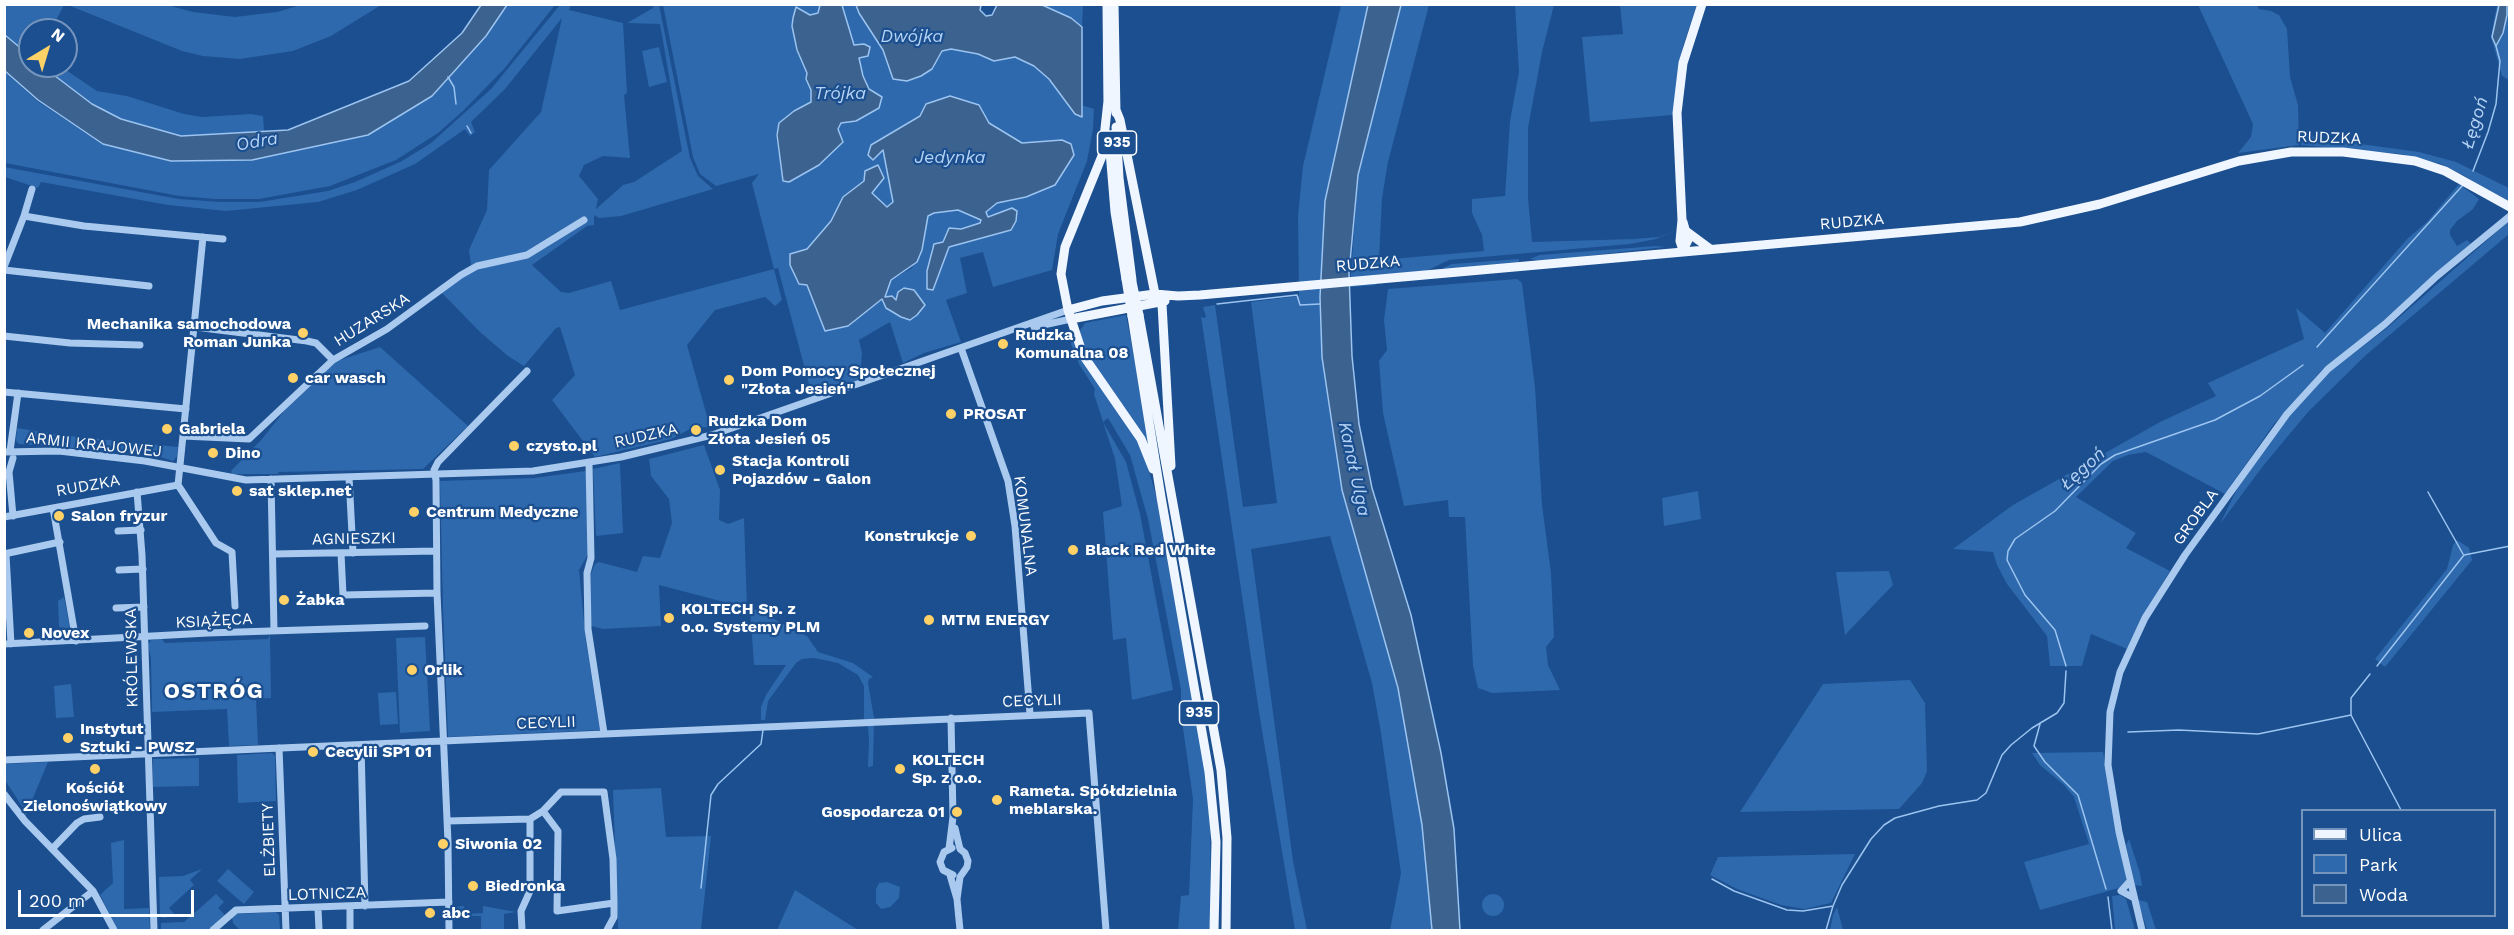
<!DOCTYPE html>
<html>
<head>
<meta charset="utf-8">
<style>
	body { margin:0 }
	#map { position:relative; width:2514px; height:935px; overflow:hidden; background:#1b4f8f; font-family:"Work Sans",sans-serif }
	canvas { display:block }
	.frame { position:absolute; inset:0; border:6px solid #fff; pointer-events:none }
	.legend { position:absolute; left:2301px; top:809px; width:195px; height:108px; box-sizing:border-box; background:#1b4f8f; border:2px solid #7695bc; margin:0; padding:8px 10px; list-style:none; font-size:18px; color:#fff }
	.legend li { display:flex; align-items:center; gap:12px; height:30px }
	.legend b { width:30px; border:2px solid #7695bc }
	.north { position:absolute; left:18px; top:18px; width:60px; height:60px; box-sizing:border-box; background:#1b4f8f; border:2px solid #7695bc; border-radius:50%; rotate:38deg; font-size:16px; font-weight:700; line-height:24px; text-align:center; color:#fff }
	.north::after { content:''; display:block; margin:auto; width:21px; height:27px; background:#ffd166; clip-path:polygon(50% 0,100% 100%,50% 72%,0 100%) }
	.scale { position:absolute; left:18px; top:890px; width:176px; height:27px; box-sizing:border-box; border:3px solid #fff; border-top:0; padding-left:8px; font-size:18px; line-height:21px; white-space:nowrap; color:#fff; -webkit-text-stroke:4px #1b4f8f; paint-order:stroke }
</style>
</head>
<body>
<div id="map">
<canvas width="2514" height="935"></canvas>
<div class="frame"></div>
<ul class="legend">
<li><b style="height:8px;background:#f0f6ff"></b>Ulica</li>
<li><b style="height:16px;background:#2e69ad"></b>Park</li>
<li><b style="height:16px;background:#3c6290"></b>Woda</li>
</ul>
<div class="north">N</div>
<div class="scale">200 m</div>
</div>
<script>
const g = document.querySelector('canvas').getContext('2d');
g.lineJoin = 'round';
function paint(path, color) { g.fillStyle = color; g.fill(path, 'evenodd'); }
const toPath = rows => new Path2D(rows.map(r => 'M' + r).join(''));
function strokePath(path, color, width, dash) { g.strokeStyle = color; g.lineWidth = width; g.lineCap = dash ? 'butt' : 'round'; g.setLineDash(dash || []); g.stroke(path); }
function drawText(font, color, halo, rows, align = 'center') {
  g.font = font + ' "Work Sans",sans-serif'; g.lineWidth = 4.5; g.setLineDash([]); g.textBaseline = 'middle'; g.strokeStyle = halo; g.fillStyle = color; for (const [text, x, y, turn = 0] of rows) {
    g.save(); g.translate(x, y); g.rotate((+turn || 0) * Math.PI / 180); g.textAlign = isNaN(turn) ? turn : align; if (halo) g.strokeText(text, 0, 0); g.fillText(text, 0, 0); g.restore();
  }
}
paint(toPath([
	[5,5,64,5,51,30,30,30,30,56,5,35],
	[68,5,167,5,193,12,235,17,277,12,301,5,381,5,331,36,293,51,240,59,203,56,182,51],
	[507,5,555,5,504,69,463,111,438,133,396,160,330,186,259,199,215,199,179,196,5,163,4,71,37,101,101,143,171,161,252,160,312,147,432,96,486,36],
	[560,5,571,5,569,10,623,23,627,93,624,95,630,158,603,156,584,165,579,176,598,199,596,209,623,185,634,182,682,151,660,24,627,23,653,8,654,5,659,5,690,158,698,176,713,189,621,216,599,218,594,215,594,225,587,226,532,265,561,292,569,293,611,281,620,310,774,269,752,183,759,174,716,186,700,174,693,157,663,5,820,5,818,13,810,15,796,8,793,18,792,25,796,50,807,73,805,79,811,90,811,102,794,110,779,124,776,135,783,182,789,182,819,165,843,142,838,129,841,123,856,121,875,109,875,94,869,89,863,76,842,5,856,5,859,13,883,50,888,67,939,59,942,51,951,49,978,54,994,61,1015,57,1034,66,1049,79,1075,114,1082,116,1081,105,1094,109,1093,129,1087,161,1058,234,1052,270,993,287,983,252,960,258,967,293,946,300,961,342,924,353,903,363,890,322,859,340,862,353,860,379,818,394,813,393,810,388,778,268,774,269,782,300,775,306,765,297,715,310,687,345,710,427,692,428,671,439,595,457,552,400,575,375,560,327,556,328,524,366,508,356,480,332,437,288,471,265,469,250,487,210,489,170,541,112,562,18,505,89,471,122,475,132,470,136,465,129,415,164,357,190,318,202,226,211,168,205,41,182,38,188,5,177,4,167,179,199,220,202,259,202,328,191,355,182,402,161,431,143,491,89],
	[950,96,979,105,989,123,1023,143,1062,140,1026,197,997,203,985,212,988,217,993,214,1011,230,949,247,932,290,929,263,932,256,931,249,943,242,946,232,980,223,981,220,958,210,934,213,927,216,912,268,891,280,885,298,896,300,898,292,925,305,917,315,883,299,848,326,825,331,807,284,799,284,790,265,790,254,807,249,831,221,843,197,864,181,865,171,879,165,872,193,888,207,894,202,882,150,873,160,871,145],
	[1040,5,1083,5,1082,27,1071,18],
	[1341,5,1368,5,1325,201,1380,620,1398,688,1422,825,1432,930,1390,930,1401,873,1381,733,1372,683,1330,536,1251,549,1293,861,1307,930,1295,930,1259,712,1201,316,1203,318,1206,317,1203,307,1215,305,1243,507,1277,503,1251,302,1299,296,1298,215,1303,166],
	[1401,5,1429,5,1388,162,1382,198,1379,260,1484,251,1482,235,1472,213,1472,199,1505,196,1510,121,1519,72,1515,5,1554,5,1542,52,1528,128,1528,198,1532,242,1634,239,1659,237,1677,230,1656,239,1630,244,1449,260,1426,271,1377,275,1376,285,1350,287,1358,175],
	[1620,5,1697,5,1683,46,1672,115,1590,122,1582,37,1623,34],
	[2198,5,2257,5,2259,9,2271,11,2279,15,2287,29,2290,77,2298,105,2299,145,2238,153,2251,137,2253,124],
	[2497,5,2509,5,2509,80,2502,76,2491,37],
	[659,47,667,82,649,87,642,51],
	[43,66,60,66,97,91,127,96,184,114,202,117,251,114,263,116,264,131,181,136,121,119,92,104],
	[2302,132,2324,139,2419,152,2456,162,2509,188,2509,203,2503,201,2465,176,2441,164,2401,154,2301,145],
	[2459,184,2479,199,2473,209,2457,221,2450,230,2450,235,2457,246,2467,240,2471,244,2402,306,2321,371,2274,424,2225,494,2146,452,2128,455,2113,461,2076,497,2136,533,2126,548,2170,571,2147,609,2127,649,2091,634,2082,666,2050,666,2047,636,2007,584,1997,565,1993,552,1953,549,2013,505,2160,422,2216,396,2208,383,2304,339,2296,308,2325,333,2408,238,2427,222],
	[2508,222,2509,234,2366,355,2308,412,2263,466,2220,524,2237,489,2283,423,2330,371,2387,328],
	[1656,246,1665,247,1543,261,1530,259,1540,255],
	[1519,259,1519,263,1447,270,1443,268,1452,264],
	[1517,279,1522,283,1535,387,1542,505,1551,573,1554,637,1546,647,1548,665,1560,690,1492,693,1478,688,1473,666,1465,517,1449,517,1448,500,1404,506,1383,413,1379,361,1387,350,1384,320,1388,289],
	[1126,315,1147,421,1153,458,1087,355,1079,332,1085,323],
	[1072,339,1091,373,1142,447,1160,509,1210,801,1211,917,1209,930,1178,930,1181,896,1189,895,1193,799,1181,714,1181,690,1148,519,1130,455,1108,418,1103,422,1126,462,1140,514,1173,690,1132,700,1126,638,1113,640,1103,512,1122,506,1115,459,1094,394,1095,389,1079,364,1071,344],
	[380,347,468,426,423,469,279,472,277,474,232,474,231,471,262,439,292,401,337,361],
	[17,428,61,435,178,447,177,456,173,461,139,450,113,451,19,444,16,441],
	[704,445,720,490,719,520,728,524,744,518,747,608,659,585,661,626,603,629,591,626,591,574,595,564,599,562,637,572,643,556,660,558,672,523,669,499,651,476,649,459],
	[620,463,623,533,596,536,593,469],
	[586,471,589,553,579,570,586,642,600,730,448,737,443,609,440,481,534,478],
	[1698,491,1701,519,1664,526,1662,498],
	[2457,540,2469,548,2472,560,2385,667,2375,659,2447,569,2453,545],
	[1889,571,1893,585,1845,635,1836,572],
	[64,597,70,629,59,627,58,601],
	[750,607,807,636,818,652,853,663,873,677,869,679,868,683,874,718,873,766,868,767,869,740,868,727,864,718,864,686,858,675,838,663,814,658,802,659,796,663,768,701,765,720,761,720,761,707,766,695,786,665,754,665],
	[270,635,271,698,256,699,258,745,229,746,227,709,152,712,151,658,148,645,151,640,162,639,165,643,268,639],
	[425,637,430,731,400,733,396,638],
	[1910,680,1925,703,1927,771,1922,783,1899,809,1740,812,1823,684],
	[71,684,74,717,56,718,54,686],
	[396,692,398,724,380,725,378,693],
	[2103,752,2127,881,2119,888,2040,910,2024,862,2089,844,2074,797,2064,785,2040,765,2032,753],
	[272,753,275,756,276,801,238,803,237,755],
	[199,758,199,786,153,787,153,759],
	[48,762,25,817,25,811,5,780,4,764],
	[661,788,666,837,711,836,701,930,618,930,613,790],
	[2129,839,2140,873,2142,886,2135,885,2126,845],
	[124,840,124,909,149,908,150,930,118,930,100,895,113,883,111,843],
	[1855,854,1831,903,1804,909,1781,905,1737,889,1710,875,1718,857],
	[202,869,190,880,194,885,169,908,176,916,163,918,160,915,159,877,183,876],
	[228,869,254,892,244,904,217,881],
	[887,882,900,887,899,898,890,907,881,909,876,903,876,889,879,883],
	[795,890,858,930,777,930],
	'1482 905a11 11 0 1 1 22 0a11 11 0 1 1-22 0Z',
	[216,894,224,902,218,908,225,915,208,930,161,930,161,923,184,922],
	[2120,895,2126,899,2135,930,2115,930,2112,896],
	[2138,900,2147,902,2156,930,2147,930],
	[464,906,465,914,483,913,483,906,516,912,504,914,504,930,481,930,481,916,457,916,455,919,455,907],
	[1837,907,1843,930,1830,930,1833,915],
	[276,912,279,915,280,930,240,930,233,923,232,917,236,914]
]), '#2e69ad');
const water = toPath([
	[1040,4,1071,18,1082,27,1082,117,1075,114,1049,79,1034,66,1015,57,994,61,978,54,951,49,942,51,932,69,921,76,907,81,893,79,883,50,859,13,856,5,981,5,980,10,986,16,992,15,997,5,1040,4],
	[481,5,507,5,486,36,432,96,368,135,252,160,171,161,103,144,38,100,5,71,5,35,30,56,30,66,42,66,92,104,121,119,181,136,288,130,409,81,462,33,481,5],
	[820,5,842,5,854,45,864,44,870,47,868,56,859,58,863,76,869,89,882,97,879,108,856,121,841,123,838,129,843,142,819,165,789,182,783,181,777,135,779,123,794,111,811,102,811,90,806,79,807,73,797,50,792,26,793,18,796,7,810,15,818,13,820,5],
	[1368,5,1401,5,1358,175,1349,273,1352,356,1359,424,1372,488,1411,615,1441,753,1454,829,1460,930,1432,930,1422,825,1398,688,1342,490,1322,357,1320,297,1325,201,1368,5],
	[2499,5,2507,5,2507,15,2503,33,2496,46,2492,37,2499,5],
	[950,96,979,105,989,123,1022,143,1062,140,1071,144,1074,155,1055,185,1026,197,997,203,986,212,988,217,1012,208,1017,211,1016,221,1011,230,949,247,933,290,927,289,927,271,934,244,943,242,949,228,961,229,980,223,981,220,958,210,934,213,928,216,922,250,917,262,891,280,885,297,892,296,896,300,898,292,904,288,914,290,925,305,917,315,910,320,901,317,886,308,882,299,848,326,825,331,807,285,799,284,790,265,790,254,807,249,831,221,843,197,864,181,865,171,878,165,884,178,872,193,887,207,893,202,883,150,873,160,868,155,871,145,920,116,926,104,950,96]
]);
paint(water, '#3c6290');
strokePath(water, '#9cc4f0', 1.5);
strokePath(toPath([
	[448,77,454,87,456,104],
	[467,126,471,133],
	[2473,171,2488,132,2496,104,2500,61,2496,46],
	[1217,304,1297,295,1300,305,1320,304],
	[2317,347,2463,185],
	[2428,492,2463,554],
	[2066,666,2055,630,2025,595,2007,560,2008,551,2015,539,2055,511,2101,464,2115,455,2215,420,2260,396,2303,365],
	[2377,666,2464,555,2510,546],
	[2370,674,2351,698,2351,715,2401,810],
	[2040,724,2034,746,2045,762,2078,795,2106,889],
	[2128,732,2179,730,2258,734,2351,715],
	[1712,879,1734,891,1787,910,1803,911,1833,906],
	[701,888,711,795,718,784,761,744,763,730],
	[2108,897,2112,930],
	[1826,930,1833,906,1842,885,1871,839,1884,825,1895,818,1939,806,1977,800,1986,793,2002,755,2011,745,2032,728,2057,713,2064,703,2066,671]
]), '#9cc4f0', 1.5);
strokePath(toPath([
	[24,216,84,226,223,239],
	[4,267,24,216,32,189],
	[4,270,149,286],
	[195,327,307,341,316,343,333,360],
	[1034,327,1071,319],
	[4,336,70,343,140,345],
	[961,348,1008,481,1015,526,1030,714],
	[4,392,186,409],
	[183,436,249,439,333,360,387,329,461,275,477,266,527,255,584,220],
	[10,451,18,393],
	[4,452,59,451,145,461,246,480,533,471,621,457,712,435,1068,310],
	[589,463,591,558,587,573,588,629,604,733],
	[349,477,353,553],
	[271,479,274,631],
	[178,485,216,543,232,552,235,606],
	[137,492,142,555,154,930],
	[53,508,76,641],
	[13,516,9,472,13,458],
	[4,517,178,485,203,237],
	[118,531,141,530],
	[341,553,343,595,437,593],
	[4,554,60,542],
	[273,554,436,551],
	[6,555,11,644],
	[119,570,143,569],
	[116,608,144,607],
	[4,644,208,633,425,626],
	[361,745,365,906],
	[279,748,286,930],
	[4,760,1089,713,1106,930],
	[4,794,25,821,93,891,114,930],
	[543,811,558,831,557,911,614,903],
	[447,821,530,819,543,811,561,792,604,792,613,859,614,903,614,917,607,930],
	[955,828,960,849,965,853,968,861,967,867,960,877,957,899],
	[952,848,944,852,940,862,943,870,953,875],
	[52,849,77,823,84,819,100,817],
	[949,849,953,817,951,718],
	[950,875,957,899,960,930],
	[2130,881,2121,891,2134,898],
	[350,907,350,930],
	[318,908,319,930],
	[43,930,93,891],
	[213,930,236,910,449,902],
	[449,930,448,842,437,593,436,480,434,470,438,462,527,371],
	[522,930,521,911,530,891,530,819],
	[2142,930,2119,832,2108,765,2110,712,2120,672,2145,618,2185,555,2287,414,2328,369,2385,324,2437,276,2510,216]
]), '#a9c9ee', 7);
strokePath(toPath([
	[1107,4,1108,107],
	[1114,4,1116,113],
	[1108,101,1102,156,1065,247,1061,274,1068,310,1083,355,1141,439,1153,469],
	[1116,110,1120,120,1155,294,1162,304,1171,466],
	[1116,127,1119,178,1132,280],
	[1109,139,1115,212,1126,279],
	[1683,222,1688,240,1683,250],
	[1686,231,1709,248],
	[1683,250,1680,241,1682,220,1677,113,1683,63,1702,4],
	[1068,310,1102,301,1155,294,1178,296,1200,295,2020,222,2100,204,2239,161,2291,152,2343,152,2415,161,2445,171,2510,207],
	[1139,315,1221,770,1227,838,1226,930],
	[1132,316,1161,497,1209,772,1216,842,1214,930],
	[1071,319,1165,301]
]), '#f0f6ff', 9);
strokePath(toPath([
	[1126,279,1132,316],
	[1132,282,1139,315]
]), '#f0f6ff', 9);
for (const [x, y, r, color] of [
	[303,333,6,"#ffd166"],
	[1003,344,6,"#ffd166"],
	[293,378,6,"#ffd166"],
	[729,380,6,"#ffd166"],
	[951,414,6,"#ffd166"],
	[167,429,6,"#ffd166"],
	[696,430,6,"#ffd166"],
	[514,446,6,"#ffd166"],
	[213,453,6,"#ffd166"],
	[720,470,6,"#ffd166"],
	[237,491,6,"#ffd166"],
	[414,512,6,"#ffd166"],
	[59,516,6,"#ffd166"],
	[971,536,6,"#ffd166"],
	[1073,550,6,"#ffd166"],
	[284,600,6,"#ffd166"],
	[669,618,6,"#ffd166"],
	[929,620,6,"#ffd166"],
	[29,633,6,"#ffd166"],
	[412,670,6,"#ffd166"],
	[68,738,6,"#ffd166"],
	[313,752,6,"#ffd166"],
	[95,769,6,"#ffd166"],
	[900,769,6,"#ffd166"],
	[997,800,6,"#ffd166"],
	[957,812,6,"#ffd166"],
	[443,844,6,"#ffd166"],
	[473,886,6,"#ffd166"],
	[430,913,6,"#ffd166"]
]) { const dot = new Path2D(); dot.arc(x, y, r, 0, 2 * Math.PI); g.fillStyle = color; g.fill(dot); strokePath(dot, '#1b4f8f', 2); }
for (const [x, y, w] of [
	[1117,143,39],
	[1199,713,39]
]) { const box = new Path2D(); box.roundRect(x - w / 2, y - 12, w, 24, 4.5); g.fillStyle = '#1b4f8f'; g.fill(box); strokePath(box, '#fff', 1.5); }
drawText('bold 15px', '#fff', null, [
	["935",1117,143],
	["935",1199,713]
]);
drawText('16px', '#fff', '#1b4f8f', [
	["RUDZKA",2329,138,2],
	["RUDZKA",1852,222,-5],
	["RUDZKA",1368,264,-5],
	["HUZARSKA",372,320,-32],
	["RUDZKA",646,436,-13],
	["ARMII KRAJOWEJ",94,445,6],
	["RUDZKA",88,486,-10],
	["GROBLA",2196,517,-54],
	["KOMUNALNA",1025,526,83],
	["AGNIESZKI",354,539,-1],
	["KSIĄŻĘCA",214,621,-3],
	["KRÓLEWSKA",132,658,-91],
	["CECYLII",1032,701,-2],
	["CECYLII",546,723,-2],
	["ELŻBIETY",269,840,-92],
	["LOTNICZA",327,894,-2]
]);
drawText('bold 16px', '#fff', '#1b4f8f', [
	["Mechanika samochodowa",291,324,"right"],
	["Roman Junka",291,342,"right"],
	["Rudzka",1015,335],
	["Komunalna 08",1015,353],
	["Dom Pomocy Społecznej",741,371],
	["\"Złota Jesień\"",741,389],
	["car wasch",305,378],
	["PROSAT",963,414],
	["Rudzka Dom",708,421],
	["Złota Jesień 05",708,439],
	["Gabriela",179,429],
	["czysto.pl",526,446],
	["Dino",225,453],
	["Stacja Kontroli",732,461],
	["Pojazdów - Galon",732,479],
	["sat sklep.net",249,491],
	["Centrum Medyczne",426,512],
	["Salon fryzur",71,516],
	["Konstrukcje",959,536,"right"],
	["Black Red White",1085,550],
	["Żabka",296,600],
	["KOLTECH Sp. z",681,609],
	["o.o. Systemy PLM",681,627],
	["MTM ENERGY",941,620],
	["Novex",41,633],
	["Orlik",424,670],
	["Instytut",80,729],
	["Sztuki - PWSZ",80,747],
	["Cecylii SP1 01",325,752],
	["KOLTECH",912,760],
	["Sp. z o.o.",912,778],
	["Kościół",95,788,"center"],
	["Zielonoświątkowy",95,806,"center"],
	["Rameta. Spółdzielnia",1009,791],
	["meblarska.",1009,809],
	["Gospodarcza 01",945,812,"right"],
	["Siwonia 02",455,844],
	["Biedronka",485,886],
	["abc",442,913]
], 'left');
drawText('italic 18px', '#b5d3f5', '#1b4f8f', [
	["Dwójka",912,37],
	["Trójka",840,94],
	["Łęgoń",2475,123,-73],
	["Odra",257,142,-10],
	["Jedynka",950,158],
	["Kanał Ulga",1354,469,78],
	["Łęgoń",2083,469,-42]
]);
g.letterSpacing = '1.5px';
drawText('bold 22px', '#fff', '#1b4f8f', [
	["OSTRÓG",214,692]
]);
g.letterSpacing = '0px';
</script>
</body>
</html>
